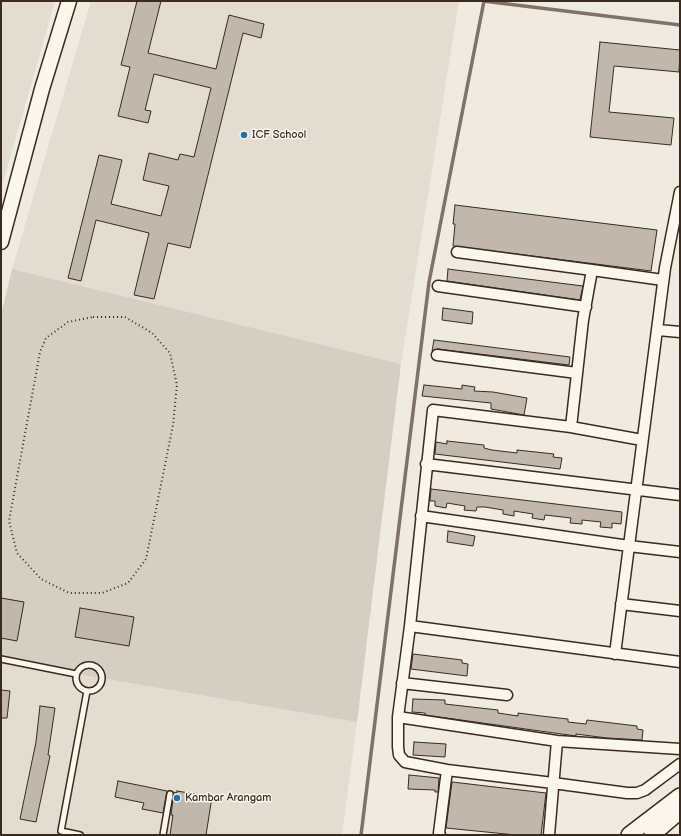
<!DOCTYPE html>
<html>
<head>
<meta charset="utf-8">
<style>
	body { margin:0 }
	#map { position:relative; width:681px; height:836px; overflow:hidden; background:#f0ebe0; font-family:"Balsamiq Sans",sans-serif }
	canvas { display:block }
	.frame { position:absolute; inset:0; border:2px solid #3b2a1e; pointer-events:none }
</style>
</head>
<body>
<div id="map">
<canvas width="681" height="836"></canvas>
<div class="frame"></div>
</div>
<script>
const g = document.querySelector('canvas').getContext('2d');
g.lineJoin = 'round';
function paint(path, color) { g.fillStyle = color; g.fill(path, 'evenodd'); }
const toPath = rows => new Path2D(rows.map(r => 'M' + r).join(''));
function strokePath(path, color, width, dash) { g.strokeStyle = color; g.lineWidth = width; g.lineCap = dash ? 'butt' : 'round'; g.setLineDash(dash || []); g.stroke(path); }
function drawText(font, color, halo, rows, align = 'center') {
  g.font = font + ' "Balsamiq Sans",sans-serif'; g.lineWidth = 3; g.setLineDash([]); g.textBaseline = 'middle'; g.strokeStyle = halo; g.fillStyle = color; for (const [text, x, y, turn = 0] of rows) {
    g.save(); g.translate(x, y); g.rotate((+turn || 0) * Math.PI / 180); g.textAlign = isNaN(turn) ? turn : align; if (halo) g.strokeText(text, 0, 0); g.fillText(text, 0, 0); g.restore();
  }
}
paint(toPath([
	[1,1,55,1,1,189],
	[91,1,459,1,401,364,12,269],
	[1,661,357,722,342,835,1,835]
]), '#e2dcd1');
paint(toPath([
	[12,269,401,364,357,722,1,661,1,315]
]), '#d5cec3');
strokePath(toPath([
	[483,1,680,25],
	[361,835,429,282,484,1]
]), '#7f7367', 3.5);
const building = toPath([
	[137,1,161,1,148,53,216,69,229,15,264,24,261,38,243,33,190,248,168,243,154,299,134,295,149,233,96,220,81,281,68,278,99,155,122,160,111,204,161,216,169,186,143,180,149,153,178,160,180,154,194,157,211,88,154,74,145,110,151,111,148,123,118,116,130,67,121,65,137,1],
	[600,42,680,50,679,72,614,66,609,112,674,118,671,145,590,137,600,42],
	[455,205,657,230,651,271,453,246,455,224,453,224,455,205],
	[448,269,519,278,583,286,580,300,447,281,448,269],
	[443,308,473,312,472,324,442,320,443,308],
	[434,340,570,357,569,365,438,349,432,351,434,340],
	[424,385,462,389,462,385,475,387,474,391,493,392,527,398,524,415,491,409,491,403,422,396,424,385],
	[447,441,484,445,484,448,492,450,517,453,517,450,554,454,553,457,562,458,560,469,435,454,436,442,447,444,447,441],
	[431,489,622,512,621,524,612,523,612,528,600,527,601,522,582,520,582,524,570,523,571,518,545,515,544,520,532,518,533,514,514,511,514,516,503,514,503,510,485,507,477,507,476,511,464,510,465,506,447,503,446,508,435,506,435,501,430,501,431,489],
	[448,531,475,536,473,546,447,542,448,531],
	[1,598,24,602,17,641,1,638,1,598],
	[80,608,134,617,129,646,75,637,80,608],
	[413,654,462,660,462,663,468,664,467,676,411,669,413,654],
	[1,690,10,691,7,718,1,718,1,690],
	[413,699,445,700,445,704,498,710,498,713,518,716,518,713,541,716,568,719,568,722,586,724,587,720,637,726,637,729,643,730,642,740,607,738,576,734,576,736,425,715,425,713,412,712,413,699],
	[40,706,55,708,48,755,50,756,36,822,20,819,36,742,40,706],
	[414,742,446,744,445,757,413,755,414,742],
	[409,775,439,778,438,792,435,792,435,790,408,789,409,775],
	[118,781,167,791,163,813,142,809,144,803,115,797,118,781],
	[452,782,546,793,541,835,516,835,446,828,452,782],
	[177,791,212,797,206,835,170,835,173,815,171,815,174,792,177,793,177,791]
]);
paint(building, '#c0b8ad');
strokePath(building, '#3b2a1e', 1);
const lane = toPath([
	[1,659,76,674],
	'76 678a13 13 0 1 1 26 0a13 13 0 1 1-26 0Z',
	[80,835,61,831,87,691],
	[163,835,170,794]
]);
const street = toPath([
	[457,252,592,270],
	[438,286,586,307],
	[658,330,680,332],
	[437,355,577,373],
	[571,427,583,320,592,270,663,280],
	[426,464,680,495],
	[421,516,629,546,680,552],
	[621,604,680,611],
	[410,626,433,410,571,427,642,440],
	[615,654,665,268,680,192],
	[680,662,410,626,398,717,557,741,680,749],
	[402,683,507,695],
	[398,717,398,747,399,755,405,762,447,770,553,783,627,793,637,793,645,790,680,764],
	[440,835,439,833,447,770],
	[549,835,557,741]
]);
const secondary = toPath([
	[1,242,42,89,69,1]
]);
const primary = toPath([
	[629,835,680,796],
	[652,835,680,811]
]);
strokePath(lane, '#3b2a1e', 8);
strokePath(street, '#3b2a1e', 13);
strokePath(secondary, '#3b2a1e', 17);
strokePath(primary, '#3b2a1e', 18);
strokePath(toPath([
	[93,317,125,317,152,333,170,353,177,385,173,425,146,559,128,583,102,593,69,593,41,579,17,553,9,521,40,352,46,338,68,322,93,317]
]), '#3b2a1e', 2, [1, 3]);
strokePath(lane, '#fbf7ec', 5);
strokePath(street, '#fbf7ec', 10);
strokePath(secondary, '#fbf7ec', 14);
strokePath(primary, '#fbf7ec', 15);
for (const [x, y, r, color] of [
	[244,135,4,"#1f6fb2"],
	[177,798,4,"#1f6fb2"]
]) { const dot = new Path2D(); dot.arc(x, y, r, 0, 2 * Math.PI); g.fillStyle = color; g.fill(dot); strokePath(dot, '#fbf7ec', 1.5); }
drawText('11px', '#3b2a1e', '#fbf7ec', [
	["ICF School",252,135],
	["Kambar Arangam",185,798]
], 'left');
</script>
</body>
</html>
